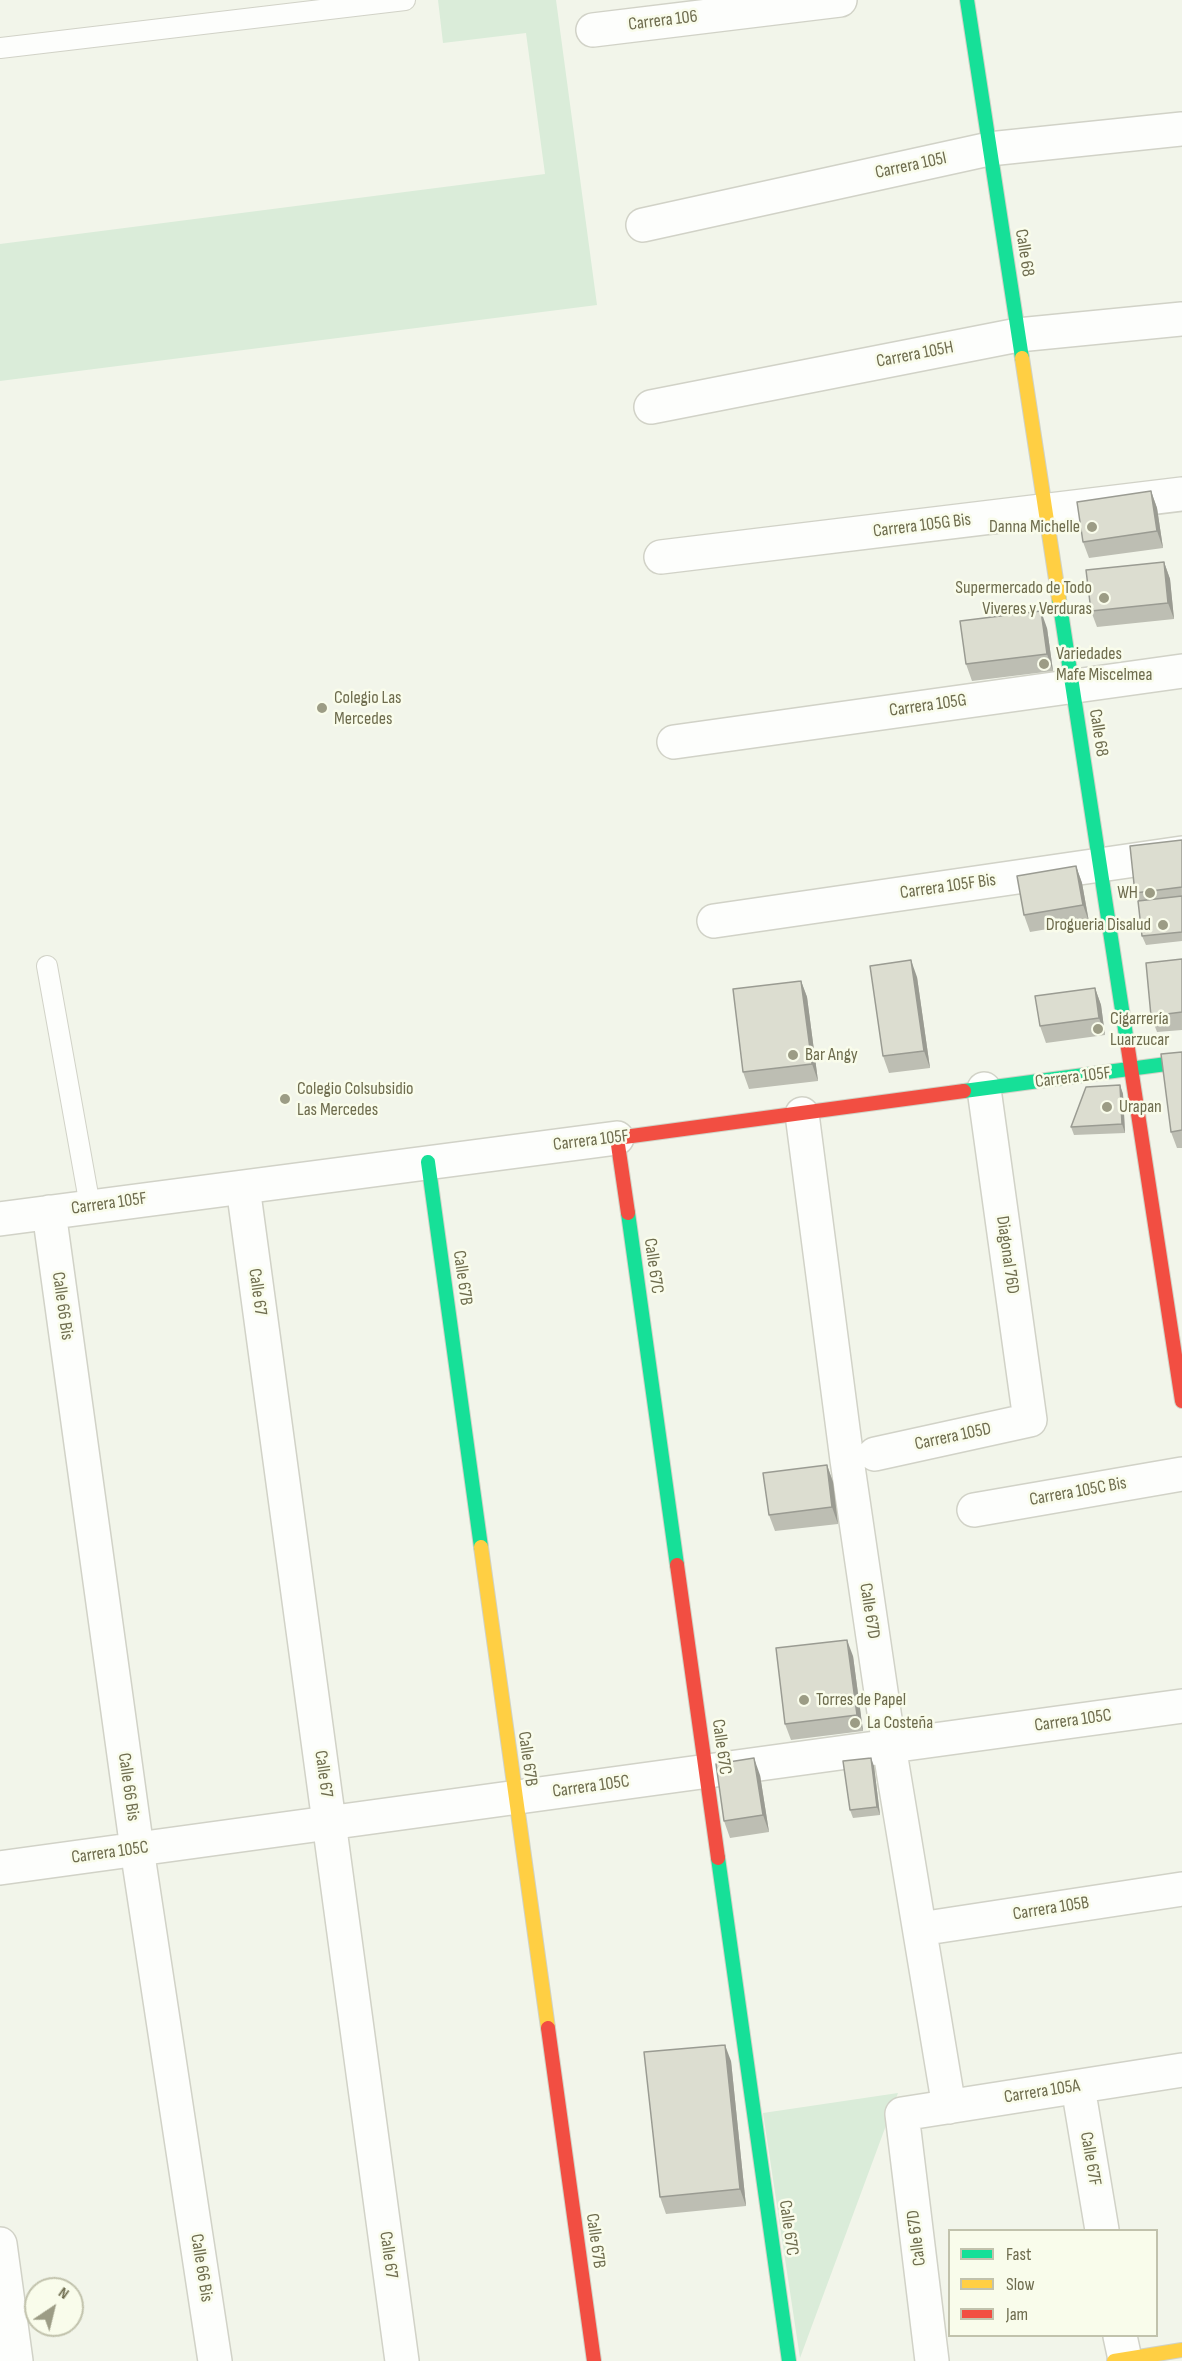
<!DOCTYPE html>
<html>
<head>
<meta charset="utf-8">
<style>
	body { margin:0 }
	#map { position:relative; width:1182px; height:2361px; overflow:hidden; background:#f2f5ea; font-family:"Sofia Sans Condensed",sans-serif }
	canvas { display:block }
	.legend { position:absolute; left:948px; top:2229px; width:210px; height:108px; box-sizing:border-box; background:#f9fceb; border:2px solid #c1c2ac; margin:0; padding:8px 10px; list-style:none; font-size:18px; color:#6e6c4e }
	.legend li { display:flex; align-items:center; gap:12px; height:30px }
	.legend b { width:30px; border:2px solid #c1c2ac }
	.north { position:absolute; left:24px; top:2277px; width:60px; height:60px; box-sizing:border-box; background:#f9fceb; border:2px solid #c1c2ac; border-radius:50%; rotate:35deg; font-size:16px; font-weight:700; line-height:24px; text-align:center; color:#6e6c4e }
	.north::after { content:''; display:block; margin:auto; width:21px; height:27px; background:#9c9c85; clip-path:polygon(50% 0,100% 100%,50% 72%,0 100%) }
</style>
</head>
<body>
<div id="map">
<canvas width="1182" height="2361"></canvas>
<ul class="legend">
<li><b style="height:8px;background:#16e098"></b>Fast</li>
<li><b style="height:8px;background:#ffcf43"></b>Slow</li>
<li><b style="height:8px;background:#f24e42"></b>Jam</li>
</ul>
<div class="north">N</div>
</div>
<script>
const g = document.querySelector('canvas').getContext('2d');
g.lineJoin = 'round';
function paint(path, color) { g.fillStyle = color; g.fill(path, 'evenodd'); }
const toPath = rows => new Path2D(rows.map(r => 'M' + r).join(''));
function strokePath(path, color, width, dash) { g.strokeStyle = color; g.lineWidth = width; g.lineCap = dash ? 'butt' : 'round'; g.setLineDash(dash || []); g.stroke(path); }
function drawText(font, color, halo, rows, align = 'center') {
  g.font = font + ' "Sofia Sans Condensed",sans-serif'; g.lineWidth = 5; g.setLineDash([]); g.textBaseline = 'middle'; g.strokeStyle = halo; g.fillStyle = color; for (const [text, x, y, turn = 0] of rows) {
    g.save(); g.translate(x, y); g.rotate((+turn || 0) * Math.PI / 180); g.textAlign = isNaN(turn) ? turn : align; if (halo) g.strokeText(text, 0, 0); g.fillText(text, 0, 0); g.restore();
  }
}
paint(toPath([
	[438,0,556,0,597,305,0,381,0,244,545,174,526,33,443,43],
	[898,2093,800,2358,763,2113]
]), '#daecd9');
const lane = toPath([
	[0,48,405,0],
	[47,966,90,1206]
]);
const street = toPath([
	[593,30,840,0],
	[643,225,989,149,1182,129],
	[651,407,1018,335,1182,319],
	[661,557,1182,494],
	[674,742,1182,671],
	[714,921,1182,853],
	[802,1114,847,1460,889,1746,949,2107],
	[243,1187,402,2361],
	[49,1212,137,1849,215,2361],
	[0,1219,617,1138],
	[875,1454,1030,1420,984,1089],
	[974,1510,1182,1474],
	[0,1868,1182,1706],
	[920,1929,1182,1889],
	[1078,2087,1102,2230],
	[0,2244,16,2361],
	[1120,2336,1125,2359],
	[932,2361,902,2114,1182,2070]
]);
const fast = toPath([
	[967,0,1022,358],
	[1059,599,1127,1042],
	[964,1091,1182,1062],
	[428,1162,481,1547],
	[628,1213,677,1565],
	[718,1858,789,2361]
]);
const slow = toPath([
	[1022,358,1059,599],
	[481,1547,548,2028],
	[1114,2361,1182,2350]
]);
const jam = toPath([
	[1127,1042,1182,1401],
	[628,1213,617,1138,964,1091],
	[677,1565,718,1858],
	[548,2028,594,2361]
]);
strokePath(lane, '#d1d2c7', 22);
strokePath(street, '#d1d2c7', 36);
strokePath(fast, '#d0d2c6', 16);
strokePath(slow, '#d0d2c6', 16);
strokePath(jam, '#d0d2c6', 16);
strokePath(lane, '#fdfefc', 20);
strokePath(street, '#fdfefc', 33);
strokePath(fast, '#16e098', 14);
strokePath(slow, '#ffcf43', 14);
strokePath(jam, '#f24e42', 14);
paint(toPath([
	[1151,491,1157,508,1163,548,1089,558,1083,542],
	[1164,562,1170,579,1174,619,1097,627,1091,611],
	[1047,628,1053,671,972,681,966,664],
	[1182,840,1182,941,1146,945,1142,936,1138,901,1135,893],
	[1076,866,1082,883,1089,922,1030,932,1024,915],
	[1182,959,1182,1030,1157,1032,1151,1016],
	[917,977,930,1068,889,1073,883,1056],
	[801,981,807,997,818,1081,749,1089,743,1072],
	[1095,988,1101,1005,1105,1035,1046,1043,1040,1026],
	[1182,1052,1182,1148,1177,1148,1171,1132],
	[1120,1085,1123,1094,1125,1133,1074,1135,1071,1127],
	[827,1465,833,1482,838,1524,775,1531,769,1515],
	[853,1656,863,1731,791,1740,785,1724],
	[874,1766,880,1815,853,1818,850,1810],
	[760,1775,769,1832,730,1838,724,1821],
	[731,2061,746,2206,666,2214,660,2197]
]), '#bdbeb3');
paint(toPath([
	[1151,491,1157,508,1163,548,1157,531],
	[1164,562,1170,579,1174,619,1168,603],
	[1041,611,1047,628,1053,671,1047,654],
	[1076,866,1082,883,1089,922,1083,905],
	[911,960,917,977,930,1068,924,1051],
	[801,981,807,997,818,1081,812,1064],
	[1095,988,1101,1005,1105,1035,1099,1018],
	[1120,1085,1123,1094,1125,1133,1122,1124],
	[827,1465,833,1482,838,1524,832,1507],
	[847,1640,853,1656,863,1731,857,1715],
	[754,1758,760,1775,769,1832,763,1815],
	[871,1758,874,1766,880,1815,877,1807],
	[725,2045,731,2061,746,2206,740,2189]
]), '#9a9b92');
const building = toPath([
	[1151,491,1157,531,1083,542,1077,502,1151,491],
	[1164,562,1168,603,1091,611,1086,570,1164,562],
	[1041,611,1047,654,966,664,960,621,1041,611],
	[1182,840,1182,887,1135,893,1130,846,1182,840],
	[1076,866,1083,905,1024,915,1017,876,1076,866],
	[1182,896,1182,932,1142,936,1138,901,1182,896],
	[1182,959,1182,1012,1151,1016,1146,963,1182,959],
	[911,960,924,1051,883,1056,870,966,911,960],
	[801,981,812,1064,743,1072,733,989,801,981],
	[1095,988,1099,1018,1040,1026,1035,996,1095,988],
	[1182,1052,1182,1130,1171,1132,1161,1054,1182,1052],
	[1120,1085,1122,1124,1071,1127,1086,1087,1120,1085],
	[827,1465,832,1507,769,1515,763,1473,827,1465],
	[847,1640,857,1715,785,1724,776,1648,847,1640],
	[754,1758,763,1815,724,1821,716,1764,754,1758],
	[871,1758,877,1807,850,1810,843,1761,871,1758],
	[725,2045,740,2189,660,2197,644,2052,725,2045]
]);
paint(building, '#dcddd0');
strokePath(building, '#9a9b92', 1.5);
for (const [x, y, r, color] of [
	[1092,527,6,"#9c9c85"],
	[1104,598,6,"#9c9c85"],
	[1044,664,6,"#9c9c85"],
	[322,708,6,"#9c9c85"],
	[1150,893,6,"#9c9c85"],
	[1163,925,6,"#9c9c85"],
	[1098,1029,6,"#9c9c85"],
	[793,1055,6,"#9c9c85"],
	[285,1099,6,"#9c9c85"],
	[1107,1107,6,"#9c9c85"],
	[804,1700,6,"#9c9c85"],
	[855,1723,6,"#9c9c85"]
]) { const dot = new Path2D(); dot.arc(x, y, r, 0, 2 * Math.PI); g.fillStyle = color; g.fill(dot); strokePath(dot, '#f9fceb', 2); }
drawText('18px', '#6e6c4e', '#f9fceb', [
	["Carrera 106",663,21,-7],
	["Carrera 105I",911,166,-12],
	["Calle 68",1024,253,81],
	["Carrera 105H",915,355,-11],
	["Carrera 105G Bis",922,526,-7],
	["Carrera 105G",928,706,-8],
	["Calle 68",1098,733,81],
	["Carrera 105F Bis",948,887,-8],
	["Carrera 105F",1073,1078,-7],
	["Carrera 105F",591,1141,-7],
	["Carrera 105F",109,1204,-8],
	["Diagonal 76D",1007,1255,82],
	["Calle 67C",653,1266,82],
	["Calle 67B",462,1278,82],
	["Calle 67",257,1292,82],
	["Calle 66 Bis",62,1306,82],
	["Carrera 105D",953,1437,-12],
	["Carrera 105C Bis",1078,1492,-10],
	["Calle 67D",869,1611,81],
	["Carrera 105C",1073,1721,-8],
	["Calle 67C",721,1747,82],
	["Calle 67B",527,1759,82],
	["Calle 67",323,1774,82],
	["Calle 66 Bis",128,1787,82],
	["Carrera 105C",591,1787,-8],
	["Carrera 105C",110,1853,-8],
	["Carrera 105B",1051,1909,-9],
	["Carrera 105A",1042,2092,-9],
	["Calle 67F",1090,2159,80],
	["Calle 67C",788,2228,82],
	["Calle 67D",917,2238,-97],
	["Calle 67B",595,2241,82],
	["Calle 67",388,2255,82],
	["Calle 66 Bis",201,2268,81]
]);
drawText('18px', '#6e6c4e', '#f9fceb', [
	["Danna Michelle",1080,527,"right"],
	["Supermercado de Todo",1092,588,"right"],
	["Viveres y Verduras",1092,609,"right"],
	["Variedades",1056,654],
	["Mafe Miscelmea",1056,675],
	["Colegio Las",334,698],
	["Mercedes",334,719],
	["WH",1138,893,"right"],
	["Drogueria Disalud",1151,925,"right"],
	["Cigarrería",1110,1019],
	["Luarzucar",1110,1040],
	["Bar Angy",805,1055],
	["Colegio Colsubsidio",297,1089],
	["Las Mercedes",297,1110],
	["Urapan",1119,1107],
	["Torres de Papel",816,1700],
	["La Costeña",867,1723]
], 'left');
</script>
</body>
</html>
